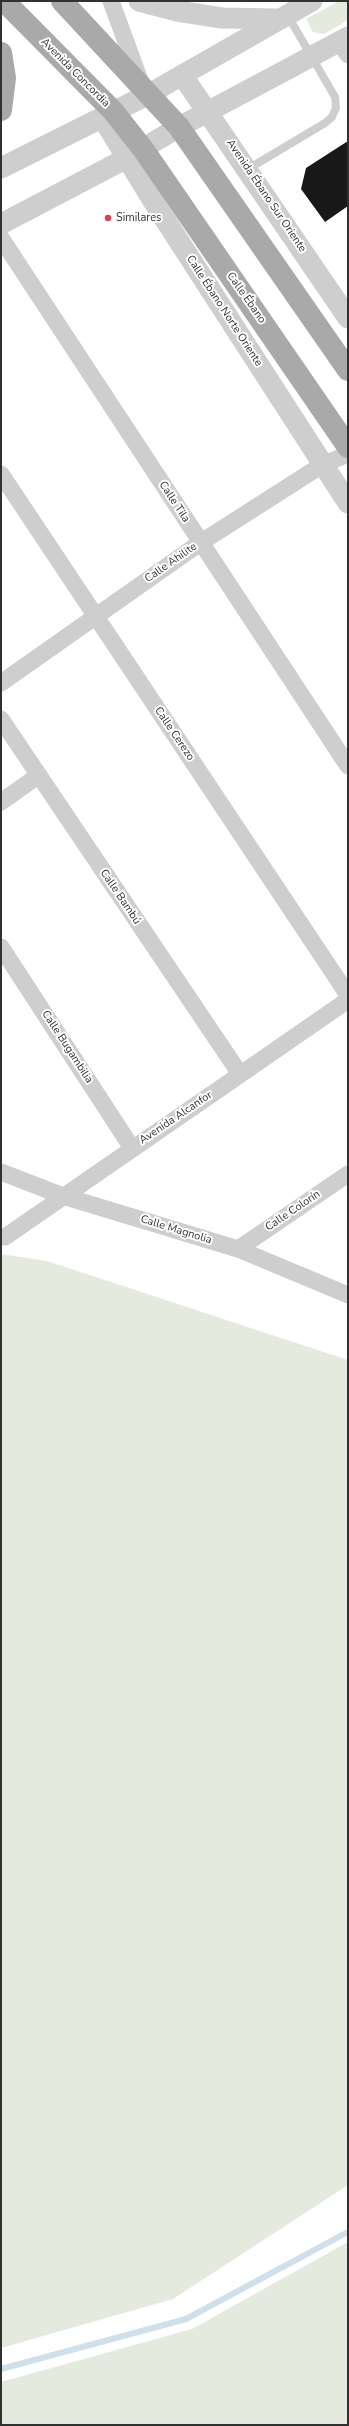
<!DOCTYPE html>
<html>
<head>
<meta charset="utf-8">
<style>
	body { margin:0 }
	#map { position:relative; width:349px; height:2426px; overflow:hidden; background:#fff; font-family:"Nunito Sans",sans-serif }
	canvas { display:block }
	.frame { position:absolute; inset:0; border:2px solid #313131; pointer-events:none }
</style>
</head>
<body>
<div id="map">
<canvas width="349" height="2426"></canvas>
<div class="frame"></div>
</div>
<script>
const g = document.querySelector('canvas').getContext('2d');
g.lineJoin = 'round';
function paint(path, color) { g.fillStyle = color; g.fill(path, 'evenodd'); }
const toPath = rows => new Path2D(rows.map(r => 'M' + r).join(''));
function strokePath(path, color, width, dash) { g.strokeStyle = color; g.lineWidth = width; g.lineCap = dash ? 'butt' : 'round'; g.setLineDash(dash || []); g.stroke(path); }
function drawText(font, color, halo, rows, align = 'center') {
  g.font = font + ' "Nunito Sans",sans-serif'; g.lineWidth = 4; g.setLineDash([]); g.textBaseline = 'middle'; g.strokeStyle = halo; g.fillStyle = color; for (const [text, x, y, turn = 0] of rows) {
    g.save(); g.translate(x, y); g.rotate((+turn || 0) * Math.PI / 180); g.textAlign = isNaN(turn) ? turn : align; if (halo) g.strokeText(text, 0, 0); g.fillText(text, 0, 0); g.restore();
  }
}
paint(toPath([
	[339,1,348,1,348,20,324,34,313,32,306,19],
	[1,1254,47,1261,348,1360,348,2185,173,2299,1,2348],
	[348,2242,348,2425,1,2425,1,2382,192,2329]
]), '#e4eade');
strokePath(toPath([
	[1,2369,186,2319,348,2232]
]), '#cfe0ea', 6);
paint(toPath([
	[348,141,348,206,325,222,301,189,306,168]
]), '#181818');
strokePath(toPath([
	[248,169,325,123,332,117,336,108,335,97,288,16]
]), '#cecece', 8);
strokePath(toPath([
	[111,1,141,83],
	[339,42,348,55],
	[1,238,348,766],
	[1,474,348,995],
	[1,683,200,543,322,465,348,454],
	[1,719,240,1074],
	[1,802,39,775],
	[1,947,132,1148],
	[1,1172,63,1196,238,1249,348,1295],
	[5,1237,348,1000],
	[238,1249,348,1174]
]), '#cecece', 17);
strokePath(toPath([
	[139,1,177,11,222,18,279,19],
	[182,75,348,318],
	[102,117,153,201,348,503],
	[1,168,149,94,312,1],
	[1,224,127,158,179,127,348,37]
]), '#cecece', 21);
strokePath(toPath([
	[4,1,113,111,143,149,348,447],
	[62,1,179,127,348,370],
	[1,53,5,78,1,110]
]), '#a9a9a9', 22);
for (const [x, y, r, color] of [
	[108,218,4,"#d7444f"]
]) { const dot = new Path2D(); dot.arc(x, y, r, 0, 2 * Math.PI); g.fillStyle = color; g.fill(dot); strokePath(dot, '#fff', 1.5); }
drawText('11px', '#313131', '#fff', [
	["Avenida Concordia",75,73,45],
	["Avenida Ébano Sur Oriente",266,196,56],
	["Calle Ébano",246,298,55],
	["Calle Ébano Norte Oriente",224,311,57],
	["Calle Tila",174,502,57],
	["Calle Ahilite",171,563,-35],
	["Calle Cerezo",174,734,56],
	["Calle Bambú",120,897,56],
	["Calle Bugambilia",67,1047,57],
	["Avenida Alcanfor",176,1118,-34],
	["Calle Colorín",293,1211,-34],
	["Calle Magnolia",176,1230,17]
]);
drawText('11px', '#313131', '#fff', [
	["Similares",116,218]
], 'left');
</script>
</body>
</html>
